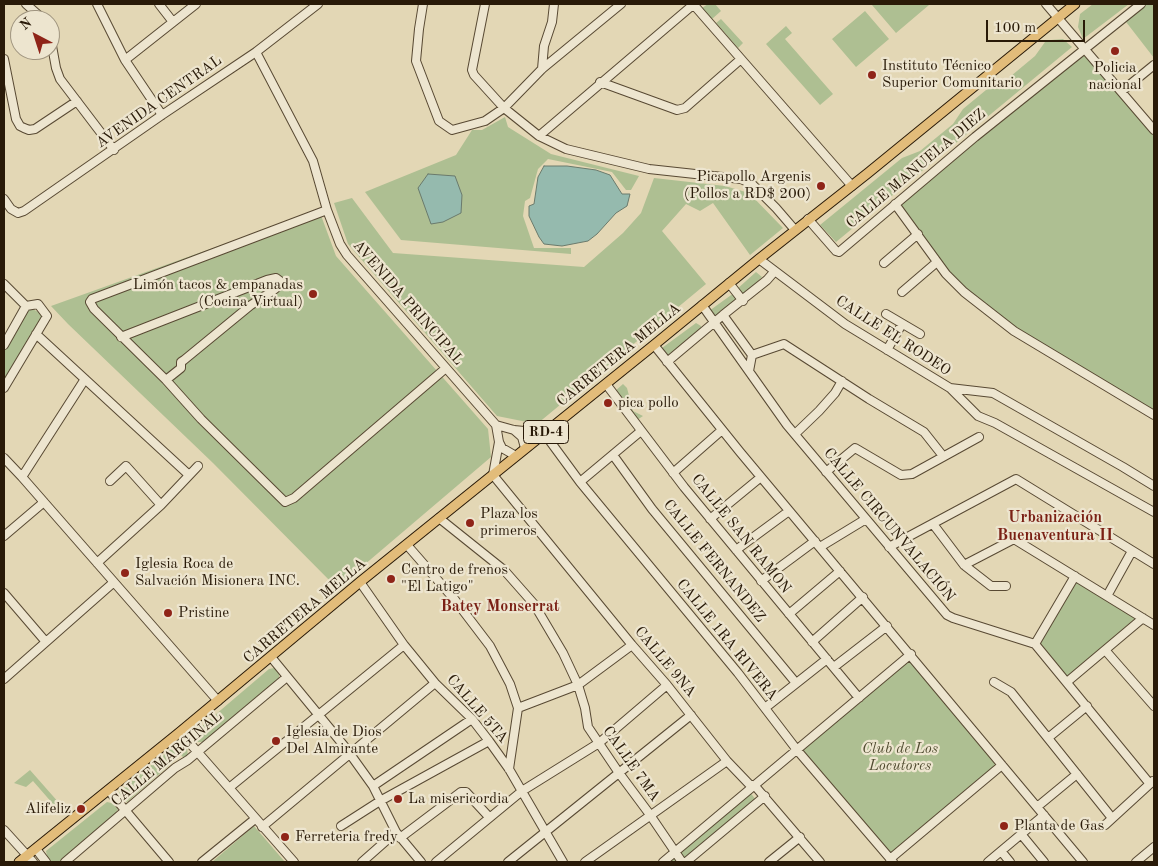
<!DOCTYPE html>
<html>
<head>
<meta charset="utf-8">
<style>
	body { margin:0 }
	#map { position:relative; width:1158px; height:866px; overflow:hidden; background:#e3d7b5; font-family:"Old Standard TT",serif }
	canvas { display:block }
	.frame { position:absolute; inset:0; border:5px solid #291a08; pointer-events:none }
	.north { position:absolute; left:10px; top:10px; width:50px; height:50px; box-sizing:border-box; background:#ede5cf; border:1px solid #9f947f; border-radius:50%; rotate:320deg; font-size:14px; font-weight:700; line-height:20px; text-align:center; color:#291a08 }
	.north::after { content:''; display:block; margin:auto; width:18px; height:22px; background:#8f2418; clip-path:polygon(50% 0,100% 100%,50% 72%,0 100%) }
	.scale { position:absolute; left:986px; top:20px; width:99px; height:22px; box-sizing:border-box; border:2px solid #291a08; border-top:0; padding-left:6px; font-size:15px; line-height:18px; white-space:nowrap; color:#291a08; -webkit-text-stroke:4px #ede5cf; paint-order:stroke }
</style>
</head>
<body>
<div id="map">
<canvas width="1158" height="866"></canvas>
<div class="frame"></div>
<div class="north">N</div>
<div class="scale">100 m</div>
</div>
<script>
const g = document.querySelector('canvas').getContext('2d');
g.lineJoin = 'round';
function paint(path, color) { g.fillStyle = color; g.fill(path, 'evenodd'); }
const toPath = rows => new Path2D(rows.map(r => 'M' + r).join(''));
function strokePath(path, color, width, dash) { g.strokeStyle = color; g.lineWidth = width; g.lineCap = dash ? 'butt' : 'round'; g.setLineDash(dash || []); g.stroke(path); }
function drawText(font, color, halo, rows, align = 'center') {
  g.font = font + ' "Old Standard TT",serif'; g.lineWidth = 4.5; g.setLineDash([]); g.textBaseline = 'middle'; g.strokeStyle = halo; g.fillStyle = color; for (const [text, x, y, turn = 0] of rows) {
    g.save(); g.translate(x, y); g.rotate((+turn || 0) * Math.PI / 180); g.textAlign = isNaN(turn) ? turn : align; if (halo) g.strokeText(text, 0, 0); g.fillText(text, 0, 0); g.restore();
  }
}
paint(toPath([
	[708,4,715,4,721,11,712,19,702,8],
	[873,4,928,4,929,5,896,33,872,5],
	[1093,4,1129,4,1083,39,1078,27,1080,14],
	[1140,4,1154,4,1154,58,1123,18],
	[865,11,889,39,856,67,832,39],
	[721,19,743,43,738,48,716,23],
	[786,26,792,33,785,39,833,94,820,105,766,44],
	[1063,39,1072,47,836,242,820,225,902,158,920,151,953,124,963,109,986,90,1005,81,1035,56,1045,42,1051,40],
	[1085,48,1154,130,1154,415,1014,331,964,292,895,204],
	[505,117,508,127,551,154,639,176,631,190,626,190,612,172,548,159,538,169,530,198,525,201,523,216,534,248,571,248,571,254,401,240,365,192,456,155,472,130,482,130],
	[654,178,725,186,749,193,783,228,750,255,713,203,700,211,686,204,662,231,706,284,537,424,497,416,348,244,334,203,352,198,393,253,584,267,623,233,641,213],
	[319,210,336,256,488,429,491,457,337,588,213,463,68,324,51,306],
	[756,272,762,277,742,297,736,290],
	[734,293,739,299,714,319,709,311],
	[26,306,47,316,4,388,4,345],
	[696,323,701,326,701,331,670,357,662,348],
	[623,384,627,388,633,411,643,416,637,420,614,392],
	[1076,582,1137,617,1067,677,1040,643],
	[911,659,997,764,890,854,802,751],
	[274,668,279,671,279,680,203,742,198,742,195,740,194,736,195,732,269,669],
	[179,742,183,743,187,748,188,756,183,757,181,755,127,802,120,799,119,792],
	[30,770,67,812,60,812,33,781,26,787,14,783],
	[749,791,756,800,682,862,663,862],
	[107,802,116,804,118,809,116,813,60,862,48,861,46,851],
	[254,826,285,862,212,862]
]), '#aebf92');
const water = toPath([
	[544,166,567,166,596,170,610,175,622,194,630,194,627,206,616,213,597,234,588,241,562,246,544,244,539,237,529,216,529,206,534,204,538,177,544,166],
	[428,174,455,176,462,195,461,213,443,222,431,224,418,188,428,174]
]);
paint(water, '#95baae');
strokePath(water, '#6a7a6c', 1);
const minor = toPath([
	[26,4,44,20],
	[97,4,125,60,162,115],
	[159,4,173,22],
	[423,4,419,29,416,61,439,121,452,130,485,121,504,108,542,69,621,4],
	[485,4,472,70,474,75,504,108,539,136,566,149,649,169,741,179,752,184,776,208,795,230],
	[693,4,852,186],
	[1046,4,1154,130],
	[50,35,56,68,60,79,114,150],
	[256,52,313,161,327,210,340,244,347,255,496,425,499,442,502,448,516,456],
	[4,59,16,119,20,126,24,128,29,130,35,129,77,101],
	[125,60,196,4],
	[542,69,544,46,552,22,554,4],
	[600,82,677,110,685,108,741,59],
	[1122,91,1154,65],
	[539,136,694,4],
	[4,199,11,209,18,213,24,211,162,115,256,52,318,4],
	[895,204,946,274,964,292,1014,331,1154,415],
	[808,219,836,251,839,252,975,137,1141,4],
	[759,259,845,324,950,388,993,393,1123,467,1154,486],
	[884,263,918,234],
	[729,283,743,301],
	[4,284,26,306],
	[902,292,937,262],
	[702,305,787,425,947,615,953,618,1035,644,1150,784],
	[886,314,920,334],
	[723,315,767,280,774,272],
	[36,334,189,475],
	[121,337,267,280,276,278,280,281,280,285,271,292,251,305,184,360,181,362,181,368,166,380,201,419,285,502,294,498,446,368],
	[4,345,26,306,38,304,47,316,4,388],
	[654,345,740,452,1083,862],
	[887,350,902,324],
	[752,355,784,344,869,399,924,432,943,456],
	[667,362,723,315,752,355,749,371],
	[166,380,94,309,90,302,92,299,327,210],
	[606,384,684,487,859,698],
	[950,388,978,416,995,423,1154,512],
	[496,425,514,430,544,433,580,482,738,673,797,750,893,862],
	[514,430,522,437,525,448],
	[795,434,819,411,835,393,842,381],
	[499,442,493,475,632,645,667,685,727,761,749,784,755,786,820,862],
	[613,455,652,509,796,683],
	[4,458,22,477,218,701],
	[826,472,855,448,901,475,912,474,979,437],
	[673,473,722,430],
	[22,477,85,379],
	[110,481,126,466,161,505],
	[580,482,641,431],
	[439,518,504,570,534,604,563,653,578,685,585,708,588,727,619,773,648,812,682,862],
	[710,519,761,477],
	[933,524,964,565,991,586,1006,586],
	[4,536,44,502],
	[407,545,455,600,490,646,510,684,518,708,509,769],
	[820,547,866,519],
	[889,547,1016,479,1154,564],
	[736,550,789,511],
	[97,563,161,505,198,466],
	[964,565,1014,539,1154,625],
	[761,581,815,541],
	[360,582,404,645,435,683,472,719,489,741,509,769,563,862],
	[4,593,46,642],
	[1107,596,1132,551],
	[789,614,840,571],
	[812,642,863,597],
	[1035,644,1075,576],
	[1105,650,1154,706],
	[271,657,345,747,373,786,396,832,421,862],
	[834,667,887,626],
	[4,679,114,582],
	[994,682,1011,692,1112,818],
	[1067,682,1143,618],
	[518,708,578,685,632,645],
	[765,708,827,659],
	[180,732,294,862],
	[1048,738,1087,706],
	[373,786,472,719],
	[229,788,404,645],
	[109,791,169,862],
	[1037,807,1077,774],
	[1105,825,1153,781],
	[341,826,380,801,489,741],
	[262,827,435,683],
	[4,830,33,862],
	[1021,834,1044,862],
	[400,838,461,792,466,792,489,817],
	[36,849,46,862],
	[1001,851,1010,862],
	[890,859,1002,765],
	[65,862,175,768,188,760,287,677],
	[202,862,255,819],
	[362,862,396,832],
	[436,862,522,791,599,743,667,685],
	[508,862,691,715],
	[585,862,727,761],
	[663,862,911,654],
	[686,862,765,796],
	[769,862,800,837],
	[988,862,1044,815],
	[1136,862,1154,847]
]);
const major = toPath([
	[19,862,180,732,360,582,654,345,759,259,868,173,1075,4]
]);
strokePath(minor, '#584933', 10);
strokePath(major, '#291a08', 11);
strokePath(minor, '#ede5cf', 8);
strokePath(major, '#e2bc7a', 9);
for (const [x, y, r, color] of [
	[1115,51,5,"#8f2418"],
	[872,75,5,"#8f2418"],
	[821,186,5,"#8f2418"],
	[313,294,5,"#8f2418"],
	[608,403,5,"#8f2418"],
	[470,523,5,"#8f2418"],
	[125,573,5,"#8f2418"],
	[391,579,5,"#8f2418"],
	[168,613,5,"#8f2418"],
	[276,741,5,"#8f2418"],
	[398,799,5,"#8f2418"],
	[81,809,5,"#8f2418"],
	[1004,826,5,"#8f2418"],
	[285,837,5,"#8f2418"]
]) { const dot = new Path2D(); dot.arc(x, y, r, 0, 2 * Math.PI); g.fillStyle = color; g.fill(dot); strokePath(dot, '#ede5cf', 2); }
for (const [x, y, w] of [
	[546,432,45]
]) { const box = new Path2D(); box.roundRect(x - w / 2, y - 11.5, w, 23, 4); g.fillStyle = '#ede5cf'; g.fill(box); strokePath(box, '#291a08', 1); }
drawText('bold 14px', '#291a08', null, [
	["RD-4",546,432]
]);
drawText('15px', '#291a08', '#ede5cf', [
	["Instituto Técnico",882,66],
	["Superior Comunitario",882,83],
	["Policia",1115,68,"center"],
	["nacional",1115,85,"center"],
	["Picapollo Argenis",811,177,"right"],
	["(Pollos a RD$ 200)",811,194,"right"],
	["Limón tacos & empanadas",303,285,"right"],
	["(Cocina Virtual)",303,302,"right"],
	["pica pollo",618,403],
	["Plaza los",480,514],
	["primeros",480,531],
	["Iglesia Roca de",135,564],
	["Salvación Misionera INC.",135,581],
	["Centro de frenos",401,570],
	["\"El Latigo\"",401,587],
	["Pristine",178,613],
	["Iglesia de Dios",286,732],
	["Del Almirante",286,749],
	["La misericordia",408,799],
	["Alifeliz",71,809,"right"],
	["Planta de Gas",1014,826],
	["Ferreteria fredy",295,837]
], 'left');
drawText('15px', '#291a08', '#ede5cf', [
	["AVENIDA CENTRAL",159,102,-35],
	["CALLE MANUELA DIEZ",916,169,-40],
	["AVENIDA PRINCIPAL",408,303,49],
	["CALLE EL RODEO",893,336,33],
	["CARRETERA MELLA",619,355,-39],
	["CALLE CIRCUNVALACIÓN",889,525,50],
	["CALLE SAN RAMON",741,534,51],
	["CALLE FERNANDEZ",714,561,51],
	["CARRETERA MELLA",305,611,-40],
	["CALLE 1RA RIVERA",727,640,51],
	["CALLE 9NA",665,662,50],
	["CALLE 5TA",477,709,49],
	["CALLE MARGINAL",167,759,-40],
	["CALLE 7MA",631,764,55]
]);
drawText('italic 15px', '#514c31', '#ede5cf', [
	["Club de Los",900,749],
	["Locutores",900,766]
]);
drawText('bold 16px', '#7a1f14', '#ede5cf', [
	["Urbanización",1055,518],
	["Buenaventura II",1055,536],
	["Batey Monserrat",500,607]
]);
</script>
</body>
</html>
